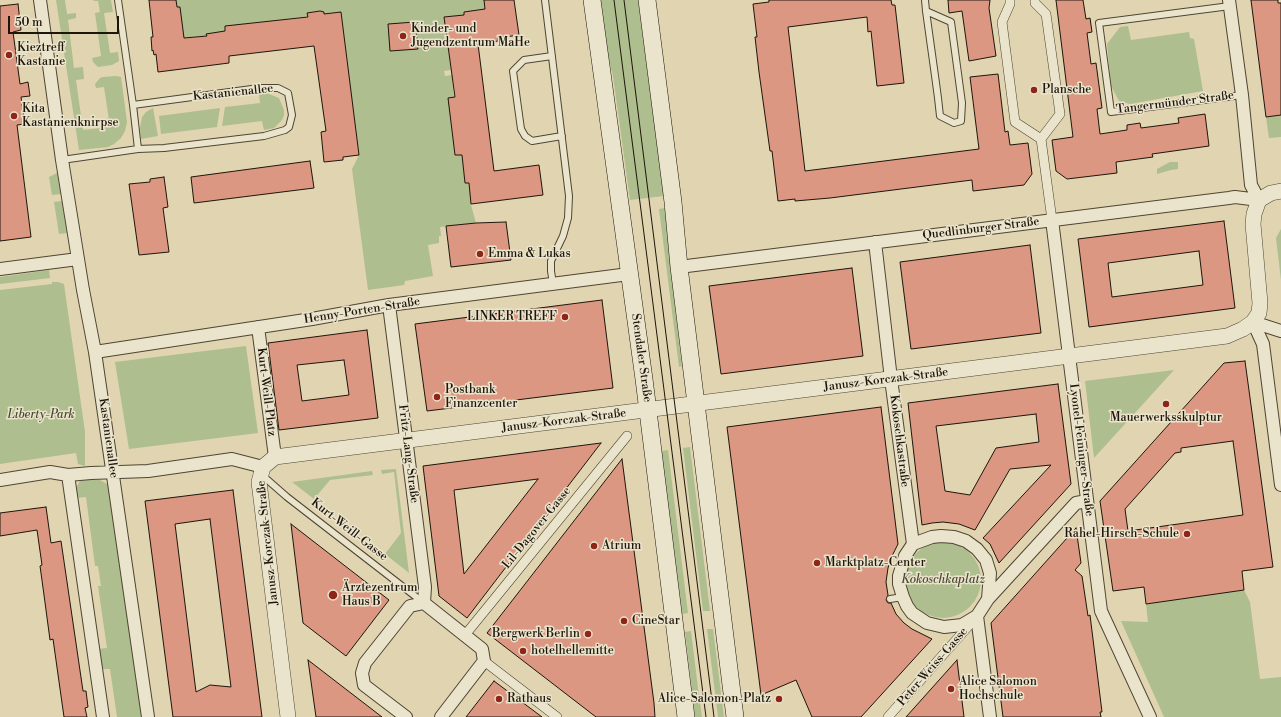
<!DOCTYPE html>
<html>
<head>
<meta charset="utf-8">
<style>
	body { margin:0 }
	#map { position:relative; width:1281px; height:717px; overflow:hidden; background:#e0d5b0; font-family:"Libre Bodoni",serif }
	canvas { display:block }
	.scale { position:absolute; left:8px; top:16px; width:111px; height:18px; box-sizing:border-box; border:2px solid #1e150b; border-top:0; padding-left:5px; font-size:12px; line-height:14px; white-space:nowrap; color:#1e150b; -webkit-text-stroke:3px #ebe4cc; paint-order:stroke }
</style>
</head>
<body>
<div id="map">
<canvas width="1281" height="717"></canvas>
<div class="scale">50 m</div>
</div>
<script>
const g = document.querySelector('canvas').getContext('2d');
g.lineJoin = 'round';
function paint(path, color) { g.fillStyle = color; g.fill(path, 'evenodd'); }
const toPath = rows => new Path2D(rows.map(r => 'M' + r).join(''));
function strokePath(path, color, width, dash) { g.strokeStyle = color; g.lineWidth = width; g.lineCap = dash ? 'butt' : 'round'; g.setLineDash(dash || []); g.stroke(path); }
function drawText(font, color, halo, rows, align = 'center') {
  g.font = font + ' "Libre Bodoni",serif'; g.lineWidth = 3; g.setLineDash([]); g.textBaseline = 'middle'; g.strokeStyle = halo; g.fillStyle = color; for (const [text, x, y, turn = 0] of rows) {
    g.save(); g.translate(x, y); g.rotate((+turn || 0) * Math.PI / 180); g.textAlign = isNaN(turn) ? turn : align; if (halo) g.strokeText(text, 0, 0); g.fillText(text, 0, 0); g.restore();
  }
}
paint(toPath([
	[56,0,65,0,67,14,76,13,76,18,68,20,74,68,83,67,84,79,76,80,83,130,110,127,104,87,96,88,95,84,100,78,103,77,116,76,121,77,127,122,125,131,121,138,114,144,108,147,79,150],
	[93,0,111,0,113,12,104,13,110,53,118,52,119,61,112,65,98,67,93,62,92,58,101,56,95,13,100,12,98,1,94,1],
	[176,0,491,0,493,11,479,10,464,12,464,15,444,17,451,70,444,71,445,76,452,75,454,97,451,124,455,155,462,155,465,183,469,183,471,205,476,223,440,227,441,236,439,236,439,243,428,245,433,276,405,281,404,285,368,290,352,169,359,155,341,12,324,14,324,12,319,11,307,13,307,16,306,17,225,26,226,33,207,34,207,36,194,37,182,47,180,7,177,7],
	[415,22,418,48,391,51,388,24],
	[597,0,638,0,664,196,630,200,613,76,602,33],
	[1128,26,1131,40,1189,32,1190,38,1194,39,1203,91,1130,104,1119,101,1111,86,1107,44,1120,27],
	[265,93,269,94,279,98,284,110,284,115,282,120,274,128,264,130,262,121,222,126,225,107,260,103,259,94],
	[153,108,158,136,141,139,140,128,142,117,146,112],
	[220,108,217,127,161,134,159,116],
	[1281,115,1281,137,1269,138,1266,117],
	[1170,162,1178,162,1178,169,1171,170,1157,174,1157,169],
	[57,173,61,194,52,195,49,177],
	[62,201,67,233,59,234,54,202],
	[665,208,673,290,682,366,679,367,659,209],
	[1281,229,1281,280,1276,238],
	[49,270,50,278,0,284,0,277],
	[52,282,58,282,64,284,85,432,85,466,78,464,76,453,0,464,0,290,52,284],
	[246,346,258,433,129,449,115,362],
	[1174,370,1094,458,1085,381],
	[690,447,710,611,703,611,683,448],
	[668,450,688,613,682,614,661,451],
	[396,469,409,573,385,554,401,533,394,472,382,474,381,470],
	[372,471,373,475,330,480,314,499,292,482],
	[83,479,100,480,107,484,109,489,142,717,117,717,110,669,100,669,98,649,107,648,98,586,101,586,98,566,95,566,86,497,76,498,76,488,80,481],
	'905 580a38 38 0 1 1 76 0a38 38 0 1 1-76 0Z',
	[1244,590,1250,602,1260,679,1281,677,1281,717,1164,717,1121,621,1148,622,1146,604],
	[707,629,713,629,724,717,718,717],
	[691,631,698,688,702,717,695,717,685,632]
]), '#aebe8e');
const building = toPath([
	[149,0,176,0,177,7,180,7,184,38,207,36,206,34,225,31,225,26,308,17,307,13,320,11,324,12,324,14,341,12,359,155,343,157,343,160,324,162,321,132,326,131,314,46,229,56,229,63,158,72,156,54,154,55,153,50,152,51,151,37,153,37,149,0],
	[484,0,514,0,519,35,498,38,498,41,478,44,494,171,539,165,543,195,471,204,469,183,465,183,462,155,455,155,448,98,455,97,444,17,464,15,464,12,485,9,484,0],
	[769,0,891,0,892,5,895,5,904,83,877,86,871,31,868,32,867,17,788,27,805,171,979,149,970,77,998,74,1005,132,1008,131,1010,145,1028,143,1032,174,1024,185,973,191,972,180,830,198,795,201,795,199,778,201,772,151,770,151,759,72,755,37,757,37,753,4,769,2,769,0],
	[948,0,990,0,989,8,996,56,969,61,962,11,949,13,948,0],
	[1056,0,1083,0,1086,19,1090,18,1092,32,1087,33,1091,64,1096,63,1102,108,1097,109,1100,134,1127,130,1127,125,1140,123,1141,128,1179,123,1178,118,1205,114,1209,146,1152,154,1153,157,1116,162,1117,173,1067,179,1056,171,1052,140,1073,137,1056,0],
	[1251,0,1278,0,1278,3,1281,3,1281,115,1266,117,1251,0],
	[18,4,21,30,13,32,20,84,28,82,30,96,21,97,25,124,17,125,31,237,0,241,0,6,18,4],
	[415,22,418,49,390,51,388,24,415,22],
	[310,161,314,188,194,203,191,177,310,161],
	[164,177,168,207,163,208,169,252,139,255,129,184,150,182,150,179,164,177],
	[1224,221,1235,308,1089,327,1078,239,1224,221],
	[1199,251,1203,285,1112,297,1108,263,1199,251],
	[506,222,511,260,451,267,446,226,476,223,506,222],
	[1030,245,1041,333,911,349,900,262,1030,245],
	[852,268,863,356,721,374,709,286,852,268],
	[602,300,613,388,427,411,415,324,602,300],
	[367,330,378,418,279,430,268,343,367,330],
	[344,360,349,395,302,401,297,365,344,360],
	[1245,361,1273,567,1242,571,1244,590,1146,604,1144,587,1113,591,1100,501,1224,363,1245,361],
	[1233,441,1243,515,1128,531,1125,509,1175,453,1181,452,1181,448,1233,441],
	[1058,384,1071,484,999,563,990,544,983,538,1051,465,1010,469,975,530,959,524,943,522,932,523,922,525,908,403,1058,384],
	[1036,414,1039,442,996,448,970,495,945,491,936,426,1036,414],
	[881,407,898,544,891,558,888,568,886,582,888,595,886,600,888,603,891,603,896,614,904,623,912,629,932,639,861,717,812,717,796,680,761,695,727,427,881,407],
	[601,443,467,618,439,596,423,466,601,443],
	[538,479,464,574,454,490,538,479],
	[622,459,654,703,655,717,596,717,487,633,622,459],
	[233,490,262,717,173,717,145,501,233,490],
	[210,519,231,687,210,685,196,692,175,524,210,519],
	[46,507,51,543,61,541,83,691,86,691,88,707,85,708,87,717,64,717,53,639,50,640,44,595,40,566,42,565,37,530,0,536,0,513,46,507],
	[291,524,389,600,346,656,303,623,291,524],
	[1076,528,1081,563,1075,570,1082,576,1088,616,1090,615,1102,712,1100,712,1101,717,1003,717,991,623,1076,528],
	[308,660,382,717,316,717,308,660],
	[957,660,964,717,906,717,957,660],
	[494,681,542,717,466,717,494,681]
]);
paint(building, '#dc9782');
strokePath(building, '#1e150b', 1);
const service = toPath([
	[118,0,133,105,138,149],
	[545,0,569,196,568,218,563,236,551,261,551,271,553,284],
	[925,0,926,11,936,83,938,98,940,116,954,123,961,121,962,103,951,22,926,11],
	[1230,6,1099,23,1111,112,1242,95],
	[552,56,524,60,513,71,521,129,525,136,532,141,562,136],
	[62,160,138,149,164,148,264,136,285,130,289,127,292,115,288,93,278,88,259,88,133,105],
	[263,476,287,497,424,603],
	[890,599,903,597]
]);
const pedestrian = toPath([
	[1010,0,1010,4,1002,22,1015,122,1041,139],
	[1035,0,1035,3,1046,14,1060,114,1041,139,1052,220],
	[465,635,627,436],
	[484,661,557,717],
	[888,717,972,622]
]);
const minor = toPath([
	[40,0,62,160,83,290,95,352,148,717],
	[1229,0,1242,95,1251,185,1259,200],
	[1052,220,1101,611,1150,717],
	[875,242,891,379,913,544],
	[679,267,1229,198,1235,197,1259,200],
	[0,269,78,259],
	[389,305,425,587,424,603],
	[1253,322,1263,344,1281,485],
	[1253,322,1281,331],
	[258,327,275,457],
	[95,352,312,319,389,305,629,274],
	[68,475,103,717],
	[0,480,50,472,68,475,91,473,148,471,232,459,263,467],
	[941,536,954,537,966,541,977,549,986,560,990,573,988,599,977,616,962,625,944,627,927,623,912,613,907,606,903,597,899,584,899,576,905,556,913,544,932,537,941,536],
	[988,599,1076,503,1087,501],
	[977,616,990,717],
	[406,717,364,685,362,673,365,663,410,606,424,603,482,649,484,661,441,717]
]);
const tertiary = toPath([
	[288,717,259,482,263,467,275,457,1227,336,1243,329,1253,322,1259,313,1260,303,1253,224,1254,214,1259,200,1271,193,1281,191]
]);
const secondary = toPath([
	[592,0,644,379,686,717],
	[647,0,673,202,679,267,735,717]
]);
strokePath(service, '#4e4534', 8);
strokePath(pedestrian, '#4e4534', 10);
strokePath(minor, '#4e4534', 14);
strokePath(tertiary, '#4e4534', 16);
strokePath(secondary, '#1e150b', 18);
strokePath(service, '#ebe4cc', 6);
strokePath(pedestrian, '#ebe4cc', 9);
strokePath(minor, '#ebe4cc', 12);
strokePath(tertiary, '#ebe4cc', 15);
strokePath(secondary, '#ebe4cc', 17);
strokePath(toPath([
	[614,0,706,717],
	[624,0,714,717]
]), '#1e150b', 1);
for (const [x, y, r, color] of [
	[403,36,4,"#8f2418"],
	[9,55,4,"#8f2418"],
	[1034,90,4,"#8f2418"],
	[14,116,4,"#8f2418"],
	[480,254,4,"#8f2418"],
	[565,317,4,"#8f2418"],
	[437,397,4,"#8f2418"],
	[1166,404,4,"#8f2418"],
	[1187,534,4,"#8f2418"],
	[594,546,4,"#8f2418"],
	[817,563,4,"#8f2418"],
	[333,595,5,"#8f2418"],
	[624,621,4,"#8f2418"],
	[588,634,4,"#8f2418"],
	[523,651,4,"#8f2418"],
	[951,689,4,"#8f2418"],
	[499,699,4,"#8f2418"],
	[779,699,4,"#8f2418"]
]) { const dot = new Path2D(); dot.arc(x, y, r, 0, 2 * Math.PI); g.fillStyle = color; g.fill(dot); strokePath(dot, '#ebe4cc', 1.5); }
drawText('12px', '#1e150b', '#ebe4cc', [
	["Kinder- und",411,29],
	["Jugendzentrum MaHe",411,43],
	["Kieztreff",17,48],
	["Kastanie",17,62],
	["Plansche",1042,90],
	["Kita",22,109],
	["Kastanienknirpse",22,123],
	["Emma & Lukas",488,254],
	["LINKER TREFF",557,317,"right"],
	["Postbank",445,390],
	["Finanzcenter",445,404],
	["Mauerwerksskulptur",1166,418,"center"],
	["Rahel-Hirsch-Schule",1179,534,"right"],
	["Atrium",602,546],
	["Marktplatz-Center",825,563],
	["Ärztezentrum",342,588],
	["Haus B",342,602],
	["CineStar",632,621],
	["Bergwerk Berlin",580,634,"right"],
	["hotelhellemitte",531,651],
	["Alice Salomon",959,682],
	["Hochschule",959,696],
	["Rathaus",507,699],
	["Alice-Salomon-Platz",771,699,"right"]
], 'left');
drawText('12px', '#1e150b', '#ebe4cc', [
	["Kastanienallee",233,93,-6],
	["Tangermünder Straße",1175,103,-7],
	["Quedlinburger Straße",981,229,-7],
	["Henny-Porten-Straße",362,311,-9],
	["Stendaler Straße",641,358,82],
	["Janusz-Korczak-Straße",886,380,-7],
	["Kurt-Weill-Platz",266,392,83],
	["Janusz-Korczak-Straße",564,421,-7],
	["Kastanienallee",108,438,82],
	["Kokoschkastraße",899,441,83],
	["Lyonel-Feininger-Straße",1081,450,83],
	["Fritz-Lang-Straße",408,454,83],
	["Lil-Dagover-Gasse",537,528,-51],
	["Kurt-Weill-Gasse",349,530,38],
	["Janusz-Korczak-Straße",268,543,-96],
	["Peter-Weiss-Gasse",933,667,-49]
]);
drawText('italic 12px', '#494832', '#ebe4cc', [
	["Liberty-Park",41,415],
	["Kokoschkaplatz",943,580]
]);
</script>
</body>
</html>
